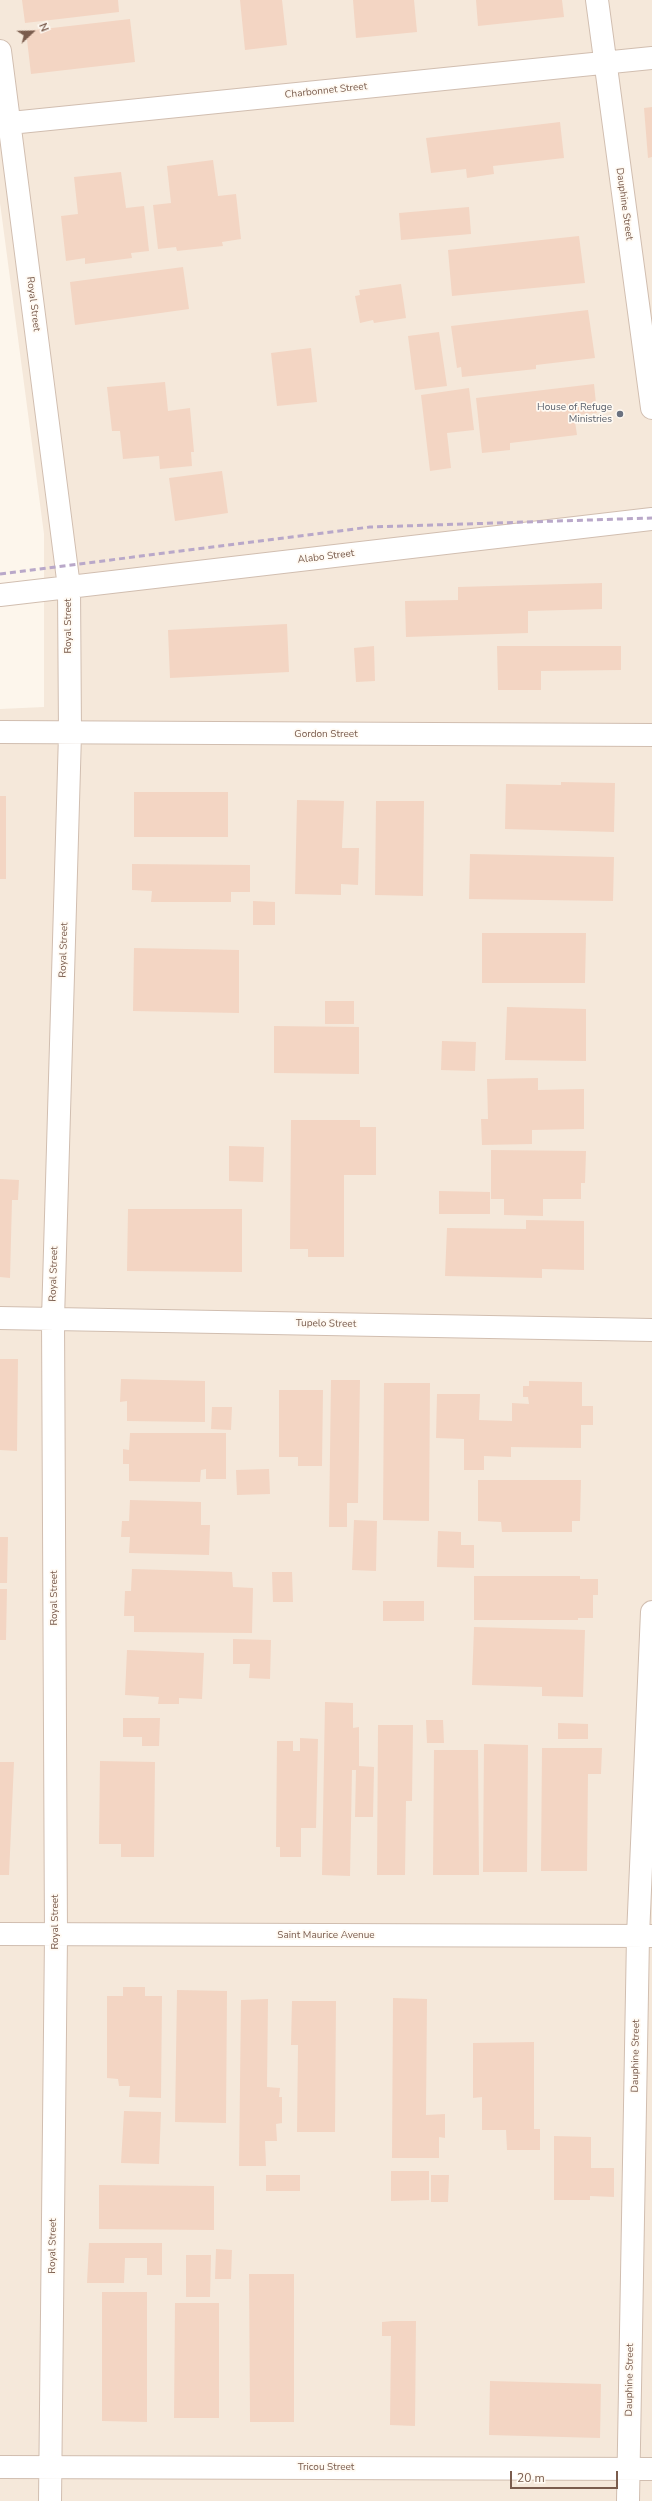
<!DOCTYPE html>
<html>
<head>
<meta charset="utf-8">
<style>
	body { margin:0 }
	#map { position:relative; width:652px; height:2501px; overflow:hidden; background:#fdf6ec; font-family:"Nunito Sans",sans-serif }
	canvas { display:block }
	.north { position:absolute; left:12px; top:12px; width:40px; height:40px; -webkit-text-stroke:3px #fffaf3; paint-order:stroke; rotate:68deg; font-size:11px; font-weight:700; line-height:16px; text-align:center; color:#7a5c4d }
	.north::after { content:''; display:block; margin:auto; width:14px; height:18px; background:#7a5c4d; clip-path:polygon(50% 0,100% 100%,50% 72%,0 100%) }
	.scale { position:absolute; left:510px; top:2471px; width:108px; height:18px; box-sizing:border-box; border:2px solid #7a5c4d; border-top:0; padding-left:5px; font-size:12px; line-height:14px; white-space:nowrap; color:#7a5c4d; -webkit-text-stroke:3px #fffaf3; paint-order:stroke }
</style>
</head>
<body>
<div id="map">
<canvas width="652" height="2501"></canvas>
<div class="north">N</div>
<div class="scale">20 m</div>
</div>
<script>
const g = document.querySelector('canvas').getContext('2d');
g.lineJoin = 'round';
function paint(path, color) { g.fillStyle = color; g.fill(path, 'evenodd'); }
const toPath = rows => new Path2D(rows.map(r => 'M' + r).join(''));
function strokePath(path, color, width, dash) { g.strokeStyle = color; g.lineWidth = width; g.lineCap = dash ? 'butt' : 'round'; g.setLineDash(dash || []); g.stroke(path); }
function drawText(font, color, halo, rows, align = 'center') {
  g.font = font + ' "Nunito Sans",sans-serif'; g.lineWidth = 3.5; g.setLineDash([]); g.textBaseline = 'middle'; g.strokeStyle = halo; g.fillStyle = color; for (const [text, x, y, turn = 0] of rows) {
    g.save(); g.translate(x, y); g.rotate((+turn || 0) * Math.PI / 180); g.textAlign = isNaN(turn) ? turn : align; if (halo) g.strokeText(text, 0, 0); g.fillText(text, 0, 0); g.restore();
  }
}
paint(toPath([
	[0,0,652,0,652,2501,0,2501,0,709,44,707,44,534,0,203]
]), '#f5e8da');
paint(toPath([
	[22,0,118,0,119,12,25,23],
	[240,0,282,0,287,45,245,50],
	[353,0,414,0,417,32,356,38],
	[476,0,562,0,564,17,478,26],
	[130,19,135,62,31,74,26,31],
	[652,107,652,157,648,158,644,108],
	[560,122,564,158,493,166,494,174,467,178,466,169,431,173,426,138],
	[213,160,218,196,236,194,241,239,222,242,223,246,177,251,176,247,158,249,153,205,171,203,167,166],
	[121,172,126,208,144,206,149,251,131,253,132,258,85,264,85,258,66,261,61,216,78,214,74,177],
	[469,207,471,234,401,240,399,213],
	[579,236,585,283,452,296,448,250],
	[183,267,189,309,75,325,70,282],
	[401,284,406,318,374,323,373,320,360,323,355,296,360,295,359,290],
	[588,310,595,358,536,365,536,369,462,377,461,367,457,368,451,326],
	[439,332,447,386,415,390,408,336],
	[311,348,317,402,277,406,271,353],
	[165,382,168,411,190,408,194,452,191,452,192,466,160,469,159,456,123,459,120,431,112,431,107,387],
	[594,384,597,413,574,415,577,435,510,443,510,450,482,453,476,398],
	[469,388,474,430,447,433,451,468,430,471,421,395],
	[222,471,228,513,175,521,169,478],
	[602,583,602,609,528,611,528,633,406,637,405,601,458,600,458,587],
	[287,624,289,672,170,678,168,630],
	[374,646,375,681,356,682,354,648],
	[497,646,621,646,621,670,541,671,541,690,498,690],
	[561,782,615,783,614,832,505,829,506,784,561,785],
	[134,792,228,792,228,837,134,837],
	[0,796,6,796,6,879,0,879],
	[297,800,344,801,342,848,359,848,358,885,341,884,341,895,295,894],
	[376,801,424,801,423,896,375,895],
	[470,854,614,857,613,901,469,899],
	[132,864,250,865,250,892,231,892,231,902,151,902,152,891,132,890],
	[253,901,275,902,275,925,253,925],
	[482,933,586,933,585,983,482,983],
	[134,948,239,950,239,1013,133,1011],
	[325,1001,354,1001,354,1024,325,1024],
	[507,1007,586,1009,586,1061,505,1060],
	[274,1026,359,1027,359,1074,274,1073],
	[442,1041,476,1042,475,1071,441,1070],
	[538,1078,538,1090,584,1089,584,1129,532,1130,532,1144,482,1145,481,1119,488,1119,487,1079],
	[291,1120,360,1120,360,1127,376,1127,376,1175,344,1175,344,1257,308,1257,308,1249,290,1249],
	[229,1146,264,1147,263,1182,229,1181],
	[491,1150,586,1151,585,1183,581,1183,581,1199,543,1199,543,1216,504,1215,504,1199,491,1199],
	[0,1179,19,1180,18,1200,12,1200,10,1278,0,1277],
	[439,1191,490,1192,490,1214,439,1214],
	[128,1209,242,1209,242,1272,127,1271],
	[526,1220,584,1221,584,1270,542,1269,542,1278,445,1276,447,1228,526,1229],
	[0,1359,18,1359,17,1451,0,1450],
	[121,1379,205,1381,205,1422,127,1421,127,1401,120,1402],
	[331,1380,360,1380,358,1503,347,1503,347,1527,329,1527],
	[529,1381,582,1382,582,1406,593,1406,593,1425,581,1425,581,1448,511,1447,511,1457,484,1456,484,1470,464,1470,464,1439,436,1438,437,1394,480,1394,479,1420,512,1421,512,1403,529,1404,528,1397,523,1397,523,1386,529,1386],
	[384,1383,430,1383,429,1521,383,1520],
	[279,1390,323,1390,322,1466,298,1466,298,1457,279,1457],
	[212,1407,232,1407,231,1430,211,1429],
	[130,1433,226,1433,226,1479,206,1479,206,1469,201,1470,200,1482,129,1481,129,1464,123,1464,123,1449,129,1450],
	[269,1469,270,1494,237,1495,236,1470],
	[478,1480,581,1480,580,1521,572,1521,572,1532,502,1532,501,1522,478,1521],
	[130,1500,201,1502,201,1525,210,1525,209,1555,129,1553,130,1537,121,1537,122,1521,129,1521],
	[354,1520,377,1521,376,1571,352,1570],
	[438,1531,461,1532,461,1545,474,1545,474,1568,437,1567],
	[0,1537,8,1537,7,1583,0,1583],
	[132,1569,232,1572,233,1587,253,1588,252,1633,134,1632,134,1616,124,1616,125,1591,131,1591],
	[272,1572,292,1572,293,1602,273,1602],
	[474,1576,580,1576,580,1579,598,1579,598,1595,593,1595,593,1618,578,1618,578,1620,474,1620],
	[0,1589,7,1589,6,1640,0,1640],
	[383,1601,424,1601,424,1621,383,1621],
	[474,1627,585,1630,583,1697,542,1696,542,1687,472,1685],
	[233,1639,271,1640,270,1679,249,1678,250,1664,233,1664],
	[127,1650,204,1653,202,1699,179,1698,179,1704,158,1704,159,1697,125,1695],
	[325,1702,353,1703,353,1728,359,1727,359,1766,374,1767,373,1817,355,1817,356,1770,352,1770,350,1876,322,1875],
	[123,1718,160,1718,159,1746,142,1746,142,1737,123,1737],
	[426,1720,443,1720,444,1743,427,1743],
	[558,1723,588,1724,588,1739,558,1739],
	[378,1725,413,1725,412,1801,406,1801,405,1875,377,1875],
	[300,1738,318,1739,316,1828,301,1828,301,1857,280,1857,280,1847,276,1847,277,1741,293,1741,293,1751,300,1751],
	[484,1744,528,1745,527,1872,483,1872],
	[542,1748,602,1748,601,1774,588,1774,587,1871,541,1871],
	[434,1750,478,1750,479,1875,433,1875],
	[100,1761,155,1762,154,1857,121,1857,121,1844,99,1844],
	[0,1762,14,1762,9,1875,0,1875],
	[123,1987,145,1987,145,1996,162,1996,161,2098,129,2097,130,2086,119,2086,118,2079,107,2078,107,1996,123,1996],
	[177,1990,227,1991,226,2123,175,2122],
	[393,1998,427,1999,426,2115,445,2114,445,2138,439,2137,439,2158,392,2158],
	[268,1999,267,2087,280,2088,279,2097,282,2097,282,2123,276,2124,277,2141,265,2141,266,2166,239,2166,241,2000],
	[292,2001,336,2001,335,2132,297,2132,298,2045,291,2045],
	[534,2042,534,2129,540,2129,540,2150,507,2150,506,2130,482,2130,482,2097,473,2098,473,2043],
	[124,2111,161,2112,159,2164,121,2163],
	[554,2136,591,2137,591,2168,614,2168,614,2197,590,2196,590,2200,554,2200],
	[391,2171,429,2171,429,2200,391,2201],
	[266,2175,300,2175,300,2191,266,2191],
	[431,2175,449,2175,448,2202,431,2202],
	[99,2185,214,2186,214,2230,99,2229],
	[89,2243,162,2243,162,2275,147,2275,147,2258,125,2258,124,2283,87,2283],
	[216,2249,232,2250,231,2279,215,2279],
	[186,2255,211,2255,210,2297,186,2297],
	[249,2274,294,2274,294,2422,250,2422],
	[102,2292,147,2292,147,2422,102,2421],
	[175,2303,219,2303,219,2418,174,2418],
	[393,2321,416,2321,415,2426,390,2425,391,2336,382,2336,382,2322],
	[490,2381,601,2384,600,2438,489,2435]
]), '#f3d5c3');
const minor = toPath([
	[597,0,652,408],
	[0,51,69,587,70,734,53,1319,56,1936,50,2501],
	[0,124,652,58],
	[0,595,652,519],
	[0,732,652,735],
	[0,1318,652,1330],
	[0,1934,652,1936],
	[0,2467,652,2469],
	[628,2501,638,1936,652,1612]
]);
strokePath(minor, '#d1beb0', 24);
strokePath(minor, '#fff', 22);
strokePath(toPath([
	[0,574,370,527,652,518]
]), '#b9a8c9', 3, [6, 4]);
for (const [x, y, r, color] of [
	[620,414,4,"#6b7280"]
]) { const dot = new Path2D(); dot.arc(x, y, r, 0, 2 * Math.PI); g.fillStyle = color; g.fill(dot); strokePath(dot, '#fffaf3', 1.5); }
drawText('10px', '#7a5c4d', '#fffaf3', [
	["Charbonnet Street",326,91,-6],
	["Dauphine Street",624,204,82],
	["Royal Street",33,304,83],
	["Alabo Street",326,557,-7],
	["Royal Street",69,626,-90],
	["Gordon Street",326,735],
	["Royal Street",64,950,-88],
	["Royal Street",54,1274,-88],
	["Tupelo Street",326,1324,1],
	["Royal Street",55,1598,-90],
	["Royal Street",56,1922,-90],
	["Saint Maurice Avenue",326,1936],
	["Dauphine Street",636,2056,-89],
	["Royal Street",53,2246,-89],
	["Dauphine Street",630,2380,-89],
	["Tricou Street",326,2468]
]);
drawText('10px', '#5b616d', '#fffaf3', [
	["House of Refuge",612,408],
	["Ministries",612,420]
], 'right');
</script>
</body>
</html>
